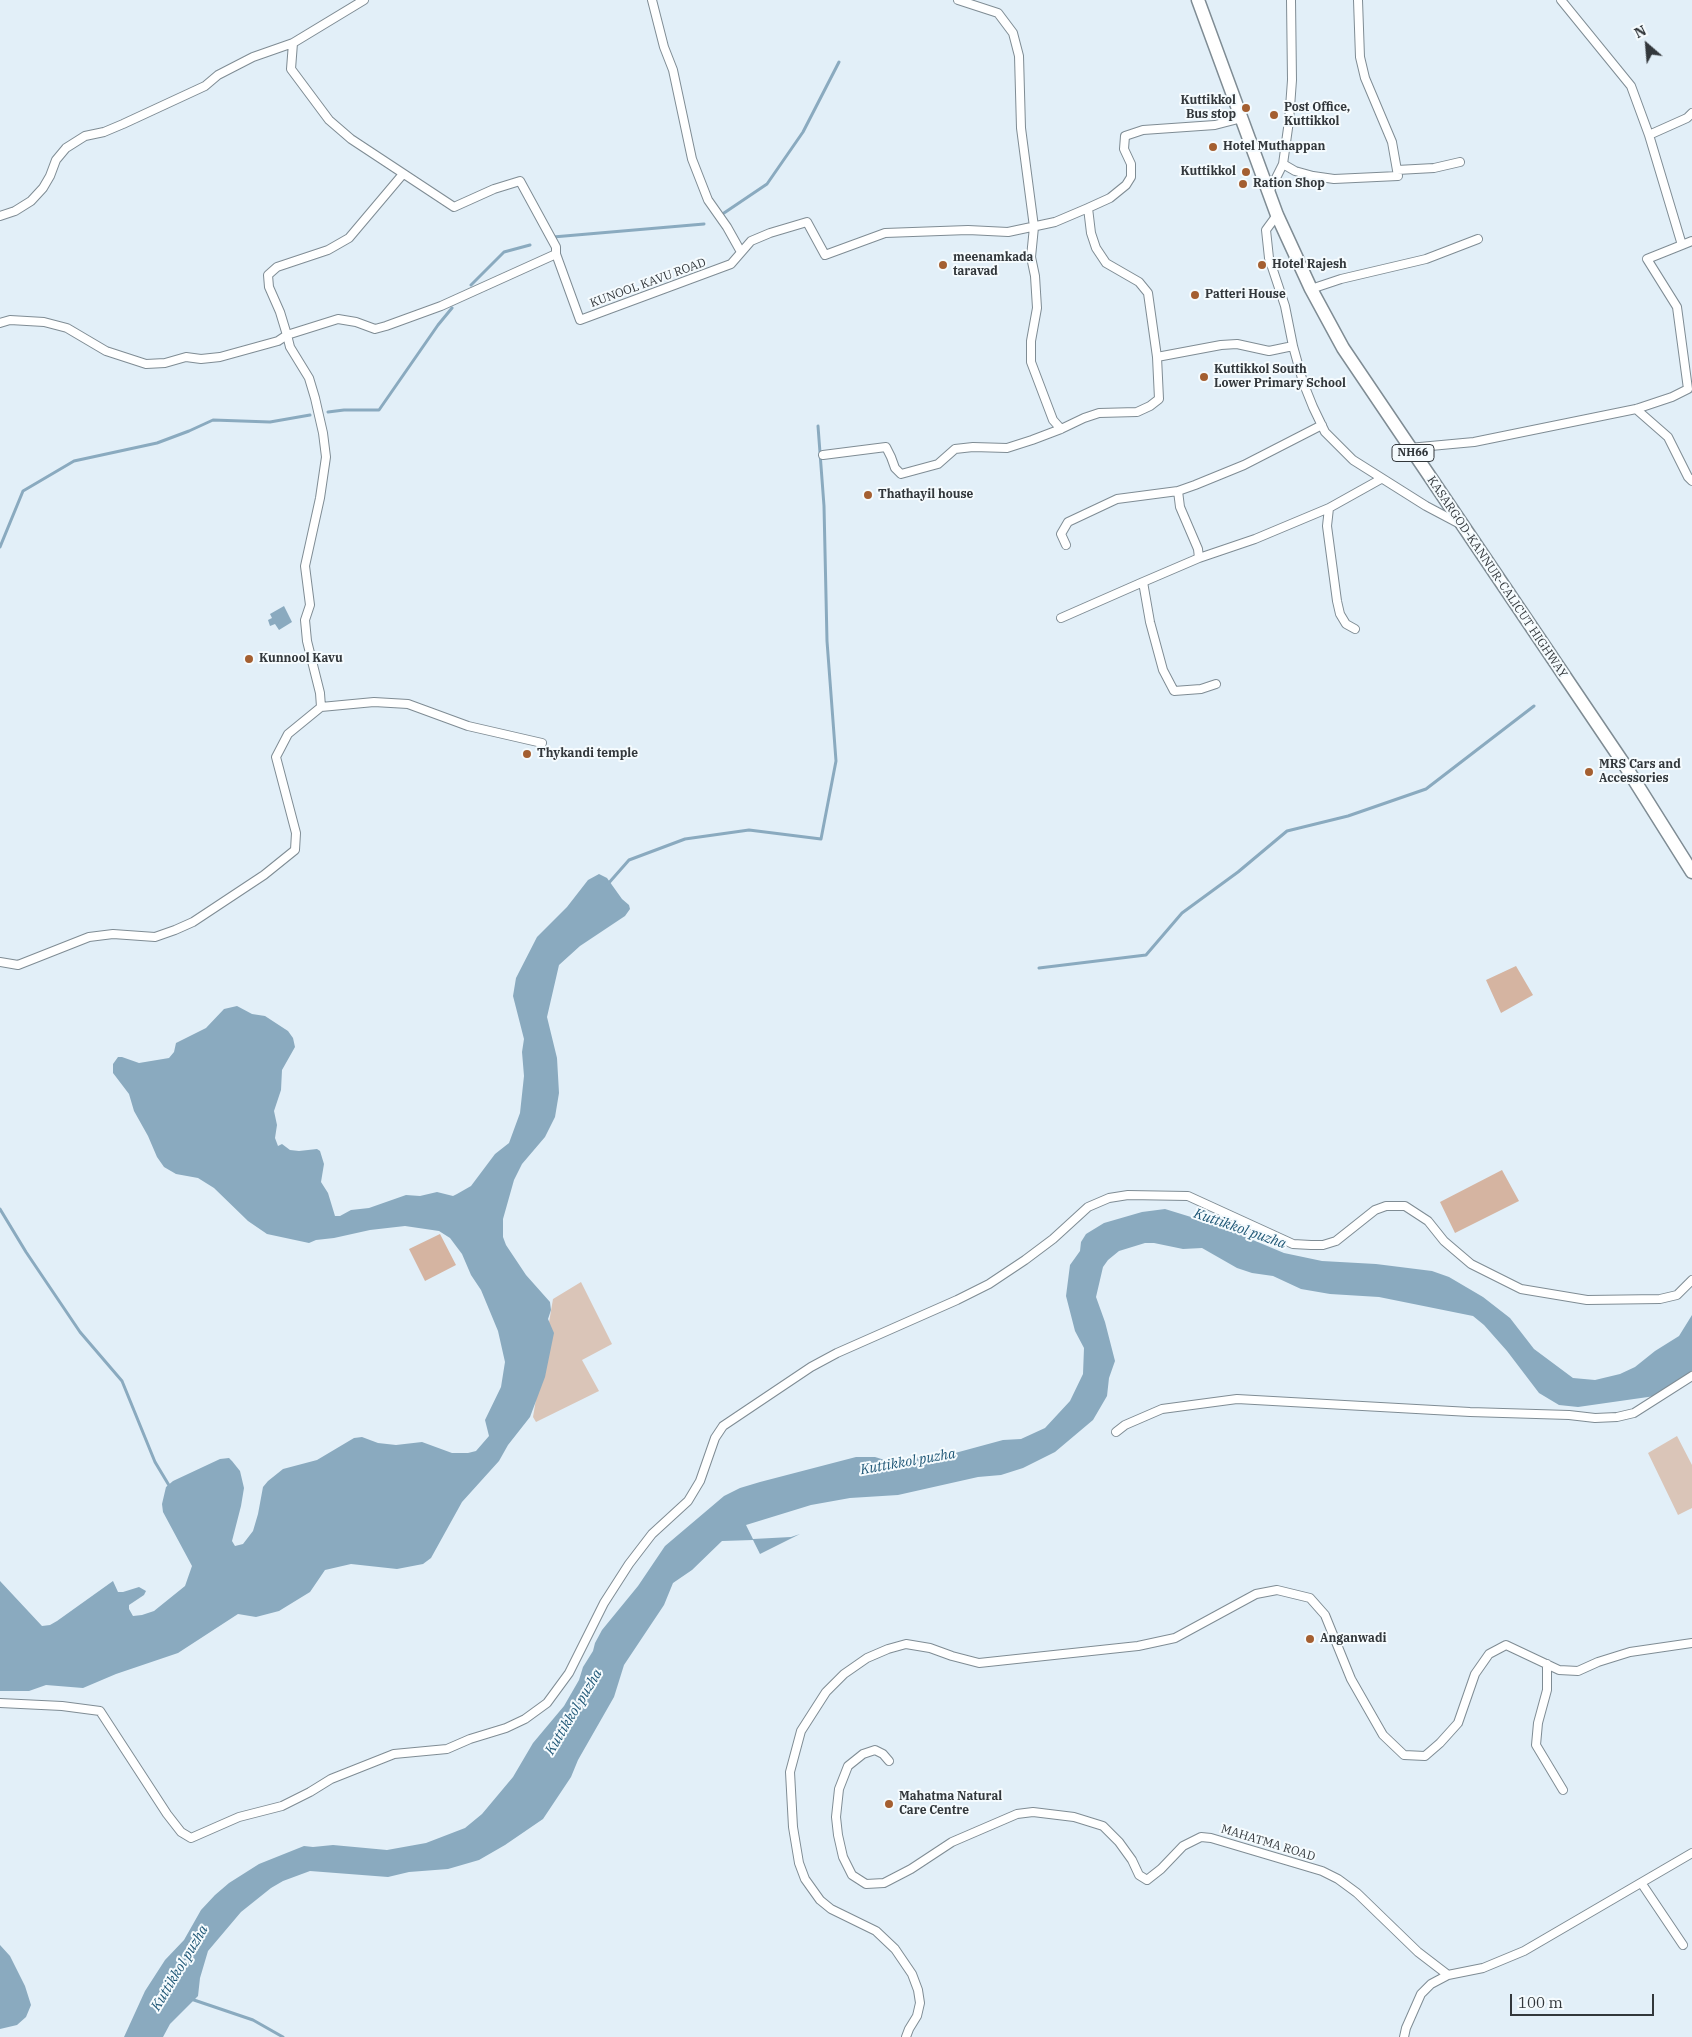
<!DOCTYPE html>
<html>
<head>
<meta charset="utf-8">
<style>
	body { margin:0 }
	#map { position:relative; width:1692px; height:2037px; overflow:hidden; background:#e2eff8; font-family:"IBM Plex Serif",serif }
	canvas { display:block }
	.north { position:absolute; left:1622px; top:20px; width:50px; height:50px; -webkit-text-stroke:4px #f5fbfe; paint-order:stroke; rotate:333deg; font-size:14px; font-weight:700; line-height:20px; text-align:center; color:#32373b }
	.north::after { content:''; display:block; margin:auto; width:18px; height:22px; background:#32373b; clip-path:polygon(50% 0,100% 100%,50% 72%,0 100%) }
	.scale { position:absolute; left:1510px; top:1994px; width:144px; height:22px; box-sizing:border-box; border:2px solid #32373b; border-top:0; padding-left:6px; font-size:15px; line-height:18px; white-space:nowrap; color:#32373b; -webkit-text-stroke:4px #f5fbfe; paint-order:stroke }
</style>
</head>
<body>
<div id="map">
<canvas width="1692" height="2037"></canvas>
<div class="north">N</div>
<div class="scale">100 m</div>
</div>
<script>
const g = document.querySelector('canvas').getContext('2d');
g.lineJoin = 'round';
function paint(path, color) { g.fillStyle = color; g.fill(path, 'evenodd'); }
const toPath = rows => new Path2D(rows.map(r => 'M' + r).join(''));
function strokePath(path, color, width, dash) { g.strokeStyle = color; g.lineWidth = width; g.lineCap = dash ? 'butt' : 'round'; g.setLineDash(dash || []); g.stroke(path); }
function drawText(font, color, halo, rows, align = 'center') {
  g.font = font + ' "IBM Plex Serif",serif'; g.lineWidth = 4; g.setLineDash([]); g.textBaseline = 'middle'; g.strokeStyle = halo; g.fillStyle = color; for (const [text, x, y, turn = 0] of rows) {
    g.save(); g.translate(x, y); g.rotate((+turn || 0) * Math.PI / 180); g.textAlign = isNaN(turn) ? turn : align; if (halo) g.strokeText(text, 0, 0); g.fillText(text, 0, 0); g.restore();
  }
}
paint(toPath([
	[581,1282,612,1344,582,1360,599,1391,536,1422,533,1417,553,1299],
	[1677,1436,1692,1465,1692,1508,1678,1515,1648,1453]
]), '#dac5b8');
paint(toPath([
	[1516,966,1533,995,1501,1013,1486,980],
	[1502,1170,1519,1201,1455,1233,1440,1202],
	[440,1234,456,1265,425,1281,409,1249]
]), '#d5b4a1');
paint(toPath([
	[284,606,292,622,279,630,275,624,270,626,268,620,272,618,270,614],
	[599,874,607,878,622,899,629,905,630,909,625,916,580,946,559,965,547,1017,557,1058,559,1093,555,1117,545,1137,522,1164,514,1180,503,1219,503,1237,506,1245,526,1275,550,1302,551,1310,548,1319,554,1333,545,1377,530,1417,508,1445,499,1461,462,1502,431,1558,423,1564,397,1569,351,1564,325,1570,310,1592,279,1611,256,1617,238,1614,178,1653,116,1674,83,1688,46,1685,29,1691,0,1691,0,1581,42,1626,50,1625,57,1621,113,1581,118,1592,123,1592,139,1587,146,1591,144,1595,129,1605,129,1609,133,1616,142,1615,154,1611,185,1586,192,1566,163,1512,162,1504,166,1487,173,1481,220,1459,229,1458,232,1461,240,1471,244,1488,241,1506,232,1541,235,1546,243,1544,253,1531,258,1514,263,1487,268,1481,283,1469,317,1460,354,1438,362,1437,378,1443,396,1445,422,1442,452,1453,468,1453,476,1451,489,1436,485,1420,501,1387,505,1362,498,1331,481,1290,471,1275,462,1254,450,1238,439,1231,405,1226,370,1230,334,1238,316,1240,309,1243,267,1234,248,1221,214,1188,198,1178,176,1174,164,1167,157,1157,148,1136,134,1111,129,1094,113,1073,113,1064,118,1057,122,1057,139,1063,169,1058,174,1052,176,1043,206,1028,224,1009,237,1006,252,1014,265,1016,288,1031,293,1038,295,1047,282,1070,281,1090,274,1111,277,1125,275,1138,278,1146,282,1144,290,1150,299,1151,317,1149,320,1151,324,1164,321,1182,328,1193,335,1216,340,1216,351,1210,369,1208,406,1195,420,1196,437,1192,453,1196,457,1194,471,1186,495,1154,509,1143,520,1113,524,1076,522,1052,524,1039,513,996,516,978,537,937,567,907,588,880],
	[1165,1209,1217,1225,1284,1253,1322,1261,1376,1264,1432,1271,1449,1277,1483,1297,1510,1318,1534,1349,1573,1378,1595,1380,1620,1374,1635,1367,1655,1351,1679,1336,1692,1315,1692,1371,1667,1390,1655,1396,1578,1407,1559,1405,1539,1393,1507,1351,1484,1325,1473,1316,1379,1297,1330,1294,1301,1289,1273,1276,1252,1273,1237,1268,1202,1248,1183,1249,1154,1243,1145,1243,1119,1251,1108,1260,1103,1267,1096,1297,1105,1322,1115,1361,1109,1378,1107,1396,1093,1420,1055,1452,1023,1468,1001,1475,978,1477,898,1495,850,1498,811,1505,746,1525,753,1539,791,1537,800,1534,760,1554,753,1540,722,1541,692,1570,673,1583,664,1605,624,1665,614,1697,578,1760,571,1777,543,1819,505,1845,479,1860,448,1869,409,1872,388,1877,310,1871,283,1881,271,1888,241,1912,208,1951,200,1978,198,1996,170,2024,163,2037,124,2037,145,1991,165,1960,184,1940,201,1910,215,1895,229,1883,259,1864,304,1846,313,1847,333,1845,387,1850,426,1843,465,1828,482,1814,513,1777,533,1743,564,1706,579,1680,583,1667,593,1651,595,1643,602,1630,638,1586,665,1546,724,1496,740,1488,760,1482,856,1457,875,1457,888,1461,901,1461,923,1456,944,1456,1003,1440,1021,1439,1045,1428,1070,1401,1083,1374,1084,1348,1075,1331,1066,1296,1070,1265,1080,1251,1081,1242,1086,1234,1104,1223,1142,1212],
	[0,1945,10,1956,25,1986,31,2005,26,2017,17,2025,0,2029]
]), '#8aaabf');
strokePath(toPath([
	[724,213,767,184,803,132,839,62],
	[553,237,704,224],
	[471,285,504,252,530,245],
	[328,412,344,410,379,410,438,325,452,308],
	[0,547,23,491,74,461,157,443,189,431,213,420,270,422,310,415],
	[607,885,629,860,685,839,749,830,821,839,836,761,827,641,824,506,818,426],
	[1039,968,1146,955,1182,913,1238,872,1287,831,1348,816,1426,789,1534,706],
	[0,1209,26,1252,80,1332,122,1381,155,1462,170,1487],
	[191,1999,253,2020,283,2037]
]), '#8aaabf', 3);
const minor = toPath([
	[652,0,664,47,673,70,692,159,708,200,727,227,741,252],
	[958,0,998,13,1013,33,1019,56,1021,128,1034,227,1031,257,1035,276,1037,308,1031,341,1031,362,1053,420,1061,429],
	[293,43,291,69,329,120,351,139,454,207,494,189,520,181,556,247,556,254,580,320,731,264,751,241,770,233,807,222,825,255,885,233,968,230,1008,232,1055,222,1088,208],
	[1242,118,1215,125,1143,130,1125,136,1124,149,1131,164,1131,177,1126,185,1110,198,1088,208,1091,233,1096,248,1106,263,1139,282,1148,293,1157,357,1221,345,1237,344,1269,351,1293,346,1285,306,1269,258,1266,230,1277,215],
	[1649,135,1687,118,1692,113],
	[1283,164,1295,171,1313,176,1334,179,1398,176,1392,142,1365,78,1360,57,1358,0],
	[1397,170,1434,168,1460,162],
	[403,174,349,238,328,250,277,267,268,275,269,287,280,312,287,335,338,319,356,322,375,329,386,326,441,306,556,254],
	[1269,192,1283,164,1289,121,1292,80,1291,0],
	[0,216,15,211,31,201,43,188,50,176,56,160,66,148,85,136,104,132,123,124,205,86,218,75,253,57,293,43,364,0],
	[1682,245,1692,241],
	[1311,289,1341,279,1426,259,1478,239],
	[0,323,10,320,44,322,67,328,106,351,146,364,165,363,186,357,201,359,220,357,278,341,287,335,290,347,309,378,315,398,323,433,326,457,320,498,305,566,310,605,305,620,307,641,320,693,321,707,288,734,276,757,296,833,295,850,264,875,193,922,175,930,155,937,113,934,89,937,18,965,0,962],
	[1293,346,1303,382,1313,407,1325,432,1353,460,1426,506,1460,524],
	[1636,409,1668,437,1688,477,1692,481],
	[1409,448,1474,442,1636,409,1672,397,1688,389,1677,307,1647,259,1682,245,1649,135,1631,86,1561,0],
	[823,455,886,447,891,457,895,468,901,474,938,464,955,449,973,447,1007,448,1032,440,1061,429,1084,418,1099,413,1137,412,1150,406,1159,399,1157,357],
	[1178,491,1180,507,1198,549,1199,558,1143,582,1150,622,1163,670,1174,691,1201,689,1216,684],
	[1066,545,1061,534,1068,522,1117,499,1178,491,1195,485,1244,465,1322,425],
	[1199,558,1255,539,1329,508],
	[1061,618,1143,582],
	[1355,629,1346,624,1340,614,1337,601,1327,526,1329,508,1381,479],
	[321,707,374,702,408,704,468,726,542,743],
	[1116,1432,1125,1425,1162,1409,1237,1399,1470,1412,1569,1415,1595,1418,1617,1417,1634,1413,1692,1376],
	[1547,1664,1547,1690,1538,1723,1536,1745,1563,1790],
	[0,1703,62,1706,100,1711,167,1814,181,1832,191,1838,239,1817,282,1806,310,1792,331,1779,394,1754,447,1749,470,1739,506,1728,525,1719,547,1703,569,1673,604,1603,629,1564,652,1534,688,1501,700,1481,715,1438,723,1426,811,1367,837,1353,957,1300,989,1284,1025,1260,1053,1239,1088,1207,1109,1198,1128,1195,1188,1196,1293,1244,1311,1245,1323,1245,1336,1241,1375,1210,1386,1206,1405,1206,1428,1221,1444,1241,1471,1264,1521,1289,1587,1300,1660,1299,1677,1295,1692,1280],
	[889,1761,883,1754,875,1750,863,1754,848,1766,839,1789,836,1817,838,1835,843,1857,852,1875,866,1884,884,1883,911,1869,952,1842,1017,1814,1033,1812,1074,1817,1103,1826,1119,1842,1132,1860,1139,1875,1147,1880,1161,1869,1183,1846,1201,1837,1211,1838,1322,1871,1338,1879,1357,1893,1418,1952,1448,1975],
	[1642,1884,1683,1945],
	[906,2037,909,2029,917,2016,920,2003,918,1990,912,1974,895,1949,876,1931,831,1909,820,1900,805,1879,799,1863,793,1827,790,1772,801,1731,826,1692,844,1674,867,1658,888,1649,906,1644,930,1648,952,1656,979,1663,1138,1646,1175,1638,1256,1594,1277,1590,1310,1598,1325,1615,1351,1679,1383,1735,1404,1755,1425,1756,1440,1743,1458,1723,1475,1674,1489,1654,1506,1645,1559,1670,1578,1671,1598,1662,1630,1652,1692,1643],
	[1404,2037,1406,2028,1421,1994,1431,1984,1448,1975,1483,1968,1524,1951,1692,1853]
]);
const trunk = toPath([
	[1198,0,1277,215,1311,289,1343,348,1626,767,1692,872]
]);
strokePath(minor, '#7f8c94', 10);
strokePath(trunk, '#7f8c94', 15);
strokePath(minor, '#fff', 8);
strokePath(trunk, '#fff', 12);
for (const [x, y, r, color] of [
	[1246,108,5,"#a45f31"],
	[1274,115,5,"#a45f31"],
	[1213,147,5,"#a45f31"],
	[1246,172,5,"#a45f31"],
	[1243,184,5,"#a45f31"],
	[943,265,5,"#a45f31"],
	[1262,265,5,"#a45f31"],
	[1195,295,5,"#a45f31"],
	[1204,377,5,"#a45f31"],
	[868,495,5,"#a45f31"],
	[249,659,5,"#a45f31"],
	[527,754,5,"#a45f31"],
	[1589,772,5,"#a45f31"],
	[1310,1639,5,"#a45f31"],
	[889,1804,5,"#a45f31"]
]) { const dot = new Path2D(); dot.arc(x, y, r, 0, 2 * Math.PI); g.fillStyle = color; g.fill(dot); strokePath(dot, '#f5fbfe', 2); }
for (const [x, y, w] of [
	[1413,453,42]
]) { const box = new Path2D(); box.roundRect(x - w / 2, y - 8.5, w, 17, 4); g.fillStyle = '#f5fbfe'; g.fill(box); strokePath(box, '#32373b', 1); }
drawText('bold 11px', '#32373b', null, [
	["NH66",1413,453]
]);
drawText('bold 12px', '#32373b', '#f5fbfe', [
	["Kuttikkol",1236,101,"right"],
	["Bus stop",1236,115,"right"],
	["Post Office,",1284,108],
	["Kuttikkol",1284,122],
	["Hotel Muthappan",1223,147],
	["Kuttikkol",1236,172,"right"],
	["Ration Shop",1253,184],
	["meenamkada",953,258],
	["taravad",953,272],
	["Hotel Rajesh",1272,265],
	["Patteri House",1205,295],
	["Kuttikkol South",1214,370],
	["Lower Primary School",1214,384],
	["Thathayil house",878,495],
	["Kunnool Kavu",259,659],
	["Thykandi temple",537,754],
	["MRS Cars and",1599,765],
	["Accessories",1599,779],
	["Anganwadi",1320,1639],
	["Mahatma Natural",899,1797],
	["Care Centre",899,1811]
], 'left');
drawText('12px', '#32373b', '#f5fbfe', [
	["KUNOOL KAVU ROAD",648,283,-20],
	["KASARGOD-KANNUR-CALICUT HIGHWAY",1497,577,56],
	["MAHATMA ROAD",1268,1843,17]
]);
drawText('italic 14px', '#1f5776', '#f5fbfe', [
	["Kuttikkol puzha",1240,1229,19],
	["Kuttikkol puzha",908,1462,-10],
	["Kuttikkol puzha",574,1712,-59],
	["Kuttikkol puzha",180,1968,-59]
]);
</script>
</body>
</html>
